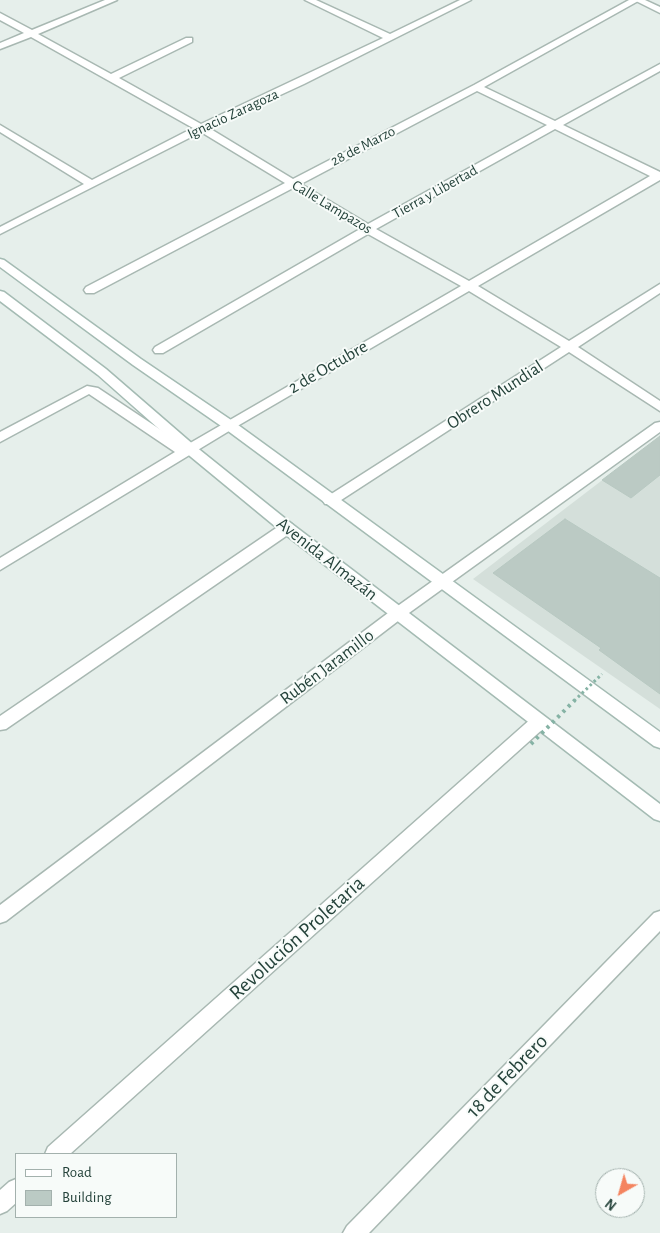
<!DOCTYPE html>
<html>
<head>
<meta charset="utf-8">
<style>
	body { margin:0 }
	#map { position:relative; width:660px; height:1233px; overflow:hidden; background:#e6efeb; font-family:"Alegreya Sans",sans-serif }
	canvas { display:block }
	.legend { position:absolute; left:15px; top:1153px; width:162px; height:65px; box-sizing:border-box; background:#f7fbf9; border:1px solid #a3b1ad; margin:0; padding:6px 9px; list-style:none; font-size:15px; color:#24423a }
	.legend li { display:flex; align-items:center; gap:10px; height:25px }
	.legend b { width:25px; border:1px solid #a3b1ad }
	.north { position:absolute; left:595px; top:1168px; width:50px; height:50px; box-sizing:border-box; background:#f7fbf9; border:1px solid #a3b1ad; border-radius:50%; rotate:218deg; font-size:14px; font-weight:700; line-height:20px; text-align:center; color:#24423a }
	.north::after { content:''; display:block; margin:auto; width:18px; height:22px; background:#f4845f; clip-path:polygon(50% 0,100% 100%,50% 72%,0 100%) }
</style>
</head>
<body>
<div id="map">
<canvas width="660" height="1233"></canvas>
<ul class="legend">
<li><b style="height:6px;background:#fff"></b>Road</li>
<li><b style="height:14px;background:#bbcac4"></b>Building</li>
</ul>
<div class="north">N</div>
</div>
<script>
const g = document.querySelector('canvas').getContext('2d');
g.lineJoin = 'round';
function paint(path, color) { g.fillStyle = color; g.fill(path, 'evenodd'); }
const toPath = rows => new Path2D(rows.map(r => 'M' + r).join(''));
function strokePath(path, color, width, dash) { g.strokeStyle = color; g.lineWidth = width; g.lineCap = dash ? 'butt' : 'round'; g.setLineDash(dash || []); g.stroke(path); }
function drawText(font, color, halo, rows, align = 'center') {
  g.font = font + ' "Alegreya Sans",sans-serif'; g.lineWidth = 4; g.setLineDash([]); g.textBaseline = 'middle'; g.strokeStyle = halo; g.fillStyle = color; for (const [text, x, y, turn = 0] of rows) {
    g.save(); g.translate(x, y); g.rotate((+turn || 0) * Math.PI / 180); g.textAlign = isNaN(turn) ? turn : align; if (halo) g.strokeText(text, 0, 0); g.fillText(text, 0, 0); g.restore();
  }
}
paint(toPath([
	[660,436,660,709,473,579]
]), '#d4dfda');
const building = toPath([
	[660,436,660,475,631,498,602,480,660,436],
	[565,519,660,578,660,694,599,650,601,648,493,573,565,519]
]);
paint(building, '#bbcac4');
strokePath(building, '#b8c9c2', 1);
const minor = toPath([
	[105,0,117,0,38,34,111,74,186,38,192,38,192,42,119,78,201,124,383,38,305,0,316,0,390,34,460,0,471,0,304,84,209,128,293,179,474,85,629,0,640,0,484,87,555,121,660,64,660,71,563,125,660,172,660,180,478,286,569,341,660,284,660,293,578,347,660,401,660,411,569,352,335,504,325,504,323,501,325,498,561,347,469,291,234,428,0,570,0,558,175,452,89,394,0,442,0,432,87,386,98,388,185,446,461,286,368,234,163,353,155,353,153,350,155,347,360,229,293,188,94,293,86,293,84,290,86,287,285,183,201,132,0,234,0,227,84,184,0,132,0,125,92,180,193,128,31,37,0,49,0,43,24,33,0,20,0,13,32,30,105,0],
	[477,91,547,125,368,224,301,184,477,91],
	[555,129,650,176,469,281,376,229,555,129],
	[660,422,660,432,402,618,6,921,0,923,0,905,392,610,655,423,660,422],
	[287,523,292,524,294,528,292,532,6,729,0,730,0,716,282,524,287,523],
	[539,716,545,717,547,722,545,727,70,1154,45,1154,48,1147,533,717,539,716],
	[660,911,660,931,369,1233,343,1233,347,1226,654,913,660,911],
	[16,1179,16,1203,7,1211,0,1214,0,1190,9,1182,16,1179]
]);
const tertiary = toPath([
	[634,0,645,0,660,7,660,13,634,0]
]);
const secondary = toPath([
	[0,259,4,260,141,359,234,422,660,732,660,748,654,746,224,428,133,365,0,267,0,259],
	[0,291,4,292,106,369,195,446,292,524,660,804,660,821,654,819,282,532,185,452,98,375,0,301,0,291]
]);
strokePath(minor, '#a8b8b2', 3);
strokePath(tertiary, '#a8b8b2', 3);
strokePath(secondary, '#a4bbb3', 3);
paint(minor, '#fff');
paint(tertiary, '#fff');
paint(secondary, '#fff');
strokePath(toPath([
	[574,701,602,674]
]), '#86b3a5', 3, [2.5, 3]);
strokePath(toPath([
	[531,744,575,700]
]), '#86b3a5', 4, [3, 4.5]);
drawText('15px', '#24423a', '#f7fbf9', [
	["Ignacio Zaragoza",233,114,-25],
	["28 de Marzo",363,146,-27],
	["Tierra y Libertad",435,192,-29],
	["Calle Lampazos",332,207,31]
]);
drawText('18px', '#24423a', '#f7fbf9', [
	["2 de Octubre",328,367,-30],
	["Obrero Mundial",495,395,-33],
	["Avenida Almazán",327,559,38],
	["Rubén Jaramillo",327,667,-37]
]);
drawText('21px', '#24423a', '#f7fbf9', [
	["Revolución Proletaria",297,938,-42],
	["18 de Febrero",507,1076,-46]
]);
</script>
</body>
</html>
